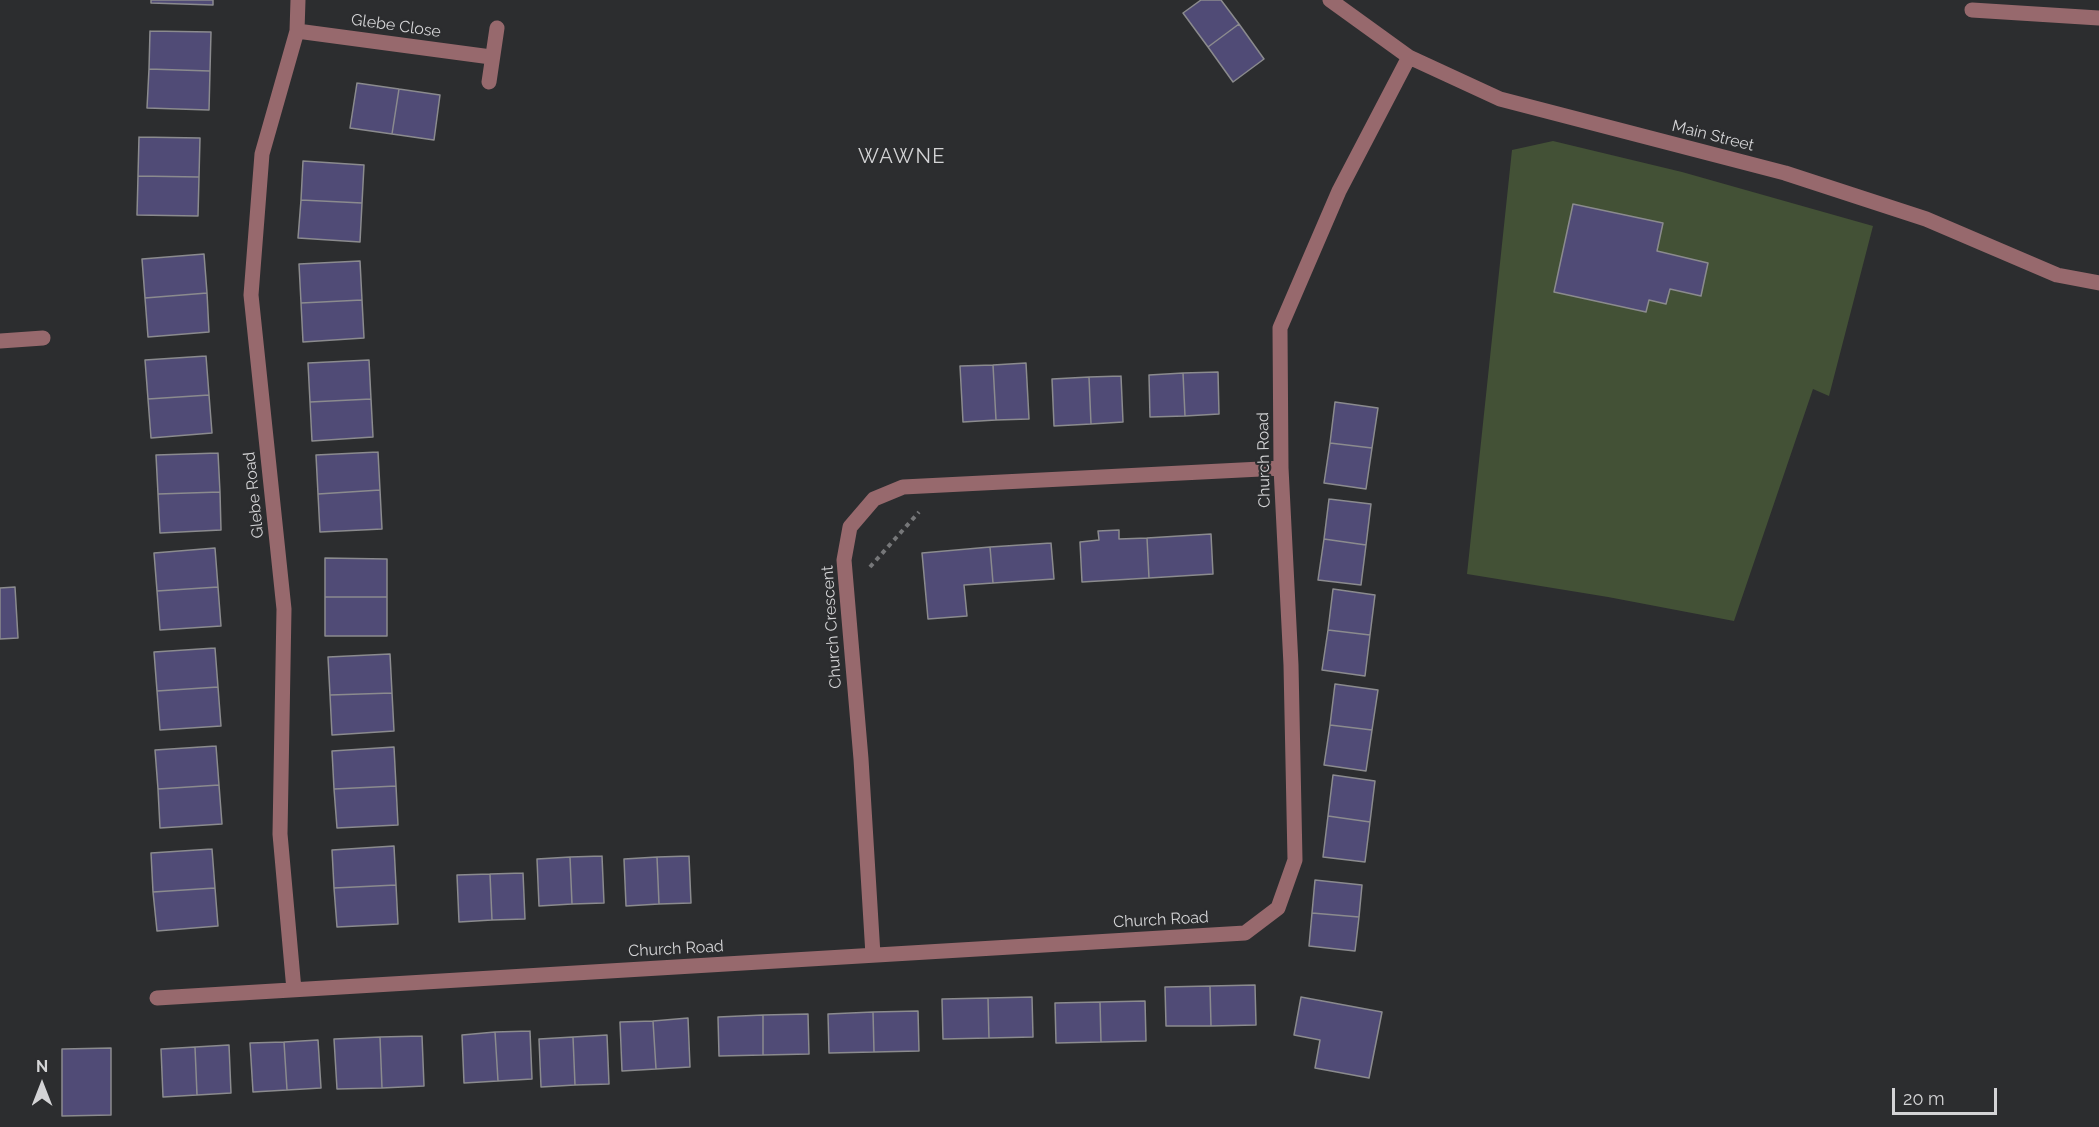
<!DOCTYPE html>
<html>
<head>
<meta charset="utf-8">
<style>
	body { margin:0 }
	#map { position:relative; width:2099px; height:1127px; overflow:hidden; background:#2c2d2f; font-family:Raleway,sans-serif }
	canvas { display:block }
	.north { position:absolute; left:12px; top:1055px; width:60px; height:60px; -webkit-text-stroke:4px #2c2d2f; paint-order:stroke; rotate:0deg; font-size:16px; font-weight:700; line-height:24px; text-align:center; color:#d4d4d6 }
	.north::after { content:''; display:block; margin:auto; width:21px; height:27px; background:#d4d4d6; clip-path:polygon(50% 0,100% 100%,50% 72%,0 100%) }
	.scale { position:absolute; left:1892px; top:1088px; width:105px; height:27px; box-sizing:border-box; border:3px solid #d4d4d6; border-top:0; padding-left:8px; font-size:18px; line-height:21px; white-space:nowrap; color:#d4d4d6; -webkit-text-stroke:4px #2c2d2f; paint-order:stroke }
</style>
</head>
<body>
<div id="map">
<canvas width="2099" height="1127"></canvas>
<div class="north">N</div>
<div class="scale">20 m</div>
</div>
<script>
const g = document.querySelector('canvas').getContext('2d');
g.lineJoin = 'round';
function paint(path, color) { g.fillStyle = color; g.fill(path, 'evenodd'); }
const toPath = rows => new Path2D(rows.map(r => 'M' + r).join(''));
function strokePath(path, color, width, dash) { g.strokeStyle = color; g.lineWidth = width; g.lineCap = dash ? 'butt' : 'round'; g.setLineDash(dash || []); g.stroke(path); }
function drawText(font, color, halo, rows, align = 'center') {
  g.font = font + ' Raleway,sans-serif'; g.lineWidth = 4.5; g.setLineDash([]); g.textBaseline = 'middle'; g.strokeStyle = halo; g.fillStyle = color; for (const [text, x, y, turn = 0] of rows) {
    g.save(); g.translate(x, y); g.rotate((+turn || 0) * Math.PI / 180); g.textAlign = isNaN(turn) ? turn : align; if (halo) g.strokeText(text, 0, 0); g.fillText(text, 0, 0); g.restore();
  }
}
paint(toPath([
	[1553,141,1682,172,1873,226,1829,396,1813,389,1734,621,1608,597,1467,574,1512,150]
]), '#435136');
const building = toPath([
	[151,0,213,0,213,5,151,3,151,0],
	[1201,0,1221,0,1239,24,1208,47,1183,13,1201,0],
	[1239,24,1264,59,1233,82,1208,47,1239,24],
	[150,31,211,32,210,71,149,69,150,31],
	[149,69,210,71,209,110,147,108,149,69],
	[357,83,399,89,392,134,350,128,357,83],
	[399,89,440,95,434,140,392,134,399,89],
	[139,137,200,138,199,177,138,176,139,137],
	[303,161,364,165,362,203,301,200,303,161],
	[138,176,199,177,198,216,137,215,138,176],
	[301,200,362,203,360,242,298,238,301,200],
	[1573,204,1663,223,1657,251,1708,263,1701,296,1670,289,1666,304,1649,300,1646,312,1554,292,1573,204],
	[204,254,207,293,145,298,142,259,204,254],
	[360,261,362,300,301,303,299,264,360,261],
	[207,293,209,332,148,337,145,298,207,293],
	[362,300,364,338,303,342,301,303,362,300],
	[206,356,209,395,148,399,145,360,206,356],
	[369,360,371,399,310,402,308,363,369,360],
	[1026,363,1029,419,996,420,993,365,1026,363],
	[993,365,996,420,963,422,960,366,993,365],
	[1218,372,1219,414,1185,416,1183,373,1218,372],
	[1183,373,1185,416,1150,417,1149,375,1183,373],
	[1121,376,1123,422,1091,424,1089,377,1121,376],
	[1089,377,1091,424,1054,426,1052,379,1089,377],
	[209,395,212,433,151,438,148,399,209,395],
	[371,399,373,437,312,441,310,402,371,399],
	[1335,402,1378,408,1372,448,1330,443,1335,402],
	[1330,443,1372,448,1366,489,1324,483,1330,443],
	[378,452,380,490,318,494,316,455,378,452],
	[218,453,220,492,158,494,156,455,218,453],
	[380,490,382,529,320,532,318,494,380,490],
	[220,492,221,530,160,533,158,494,220,492],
	[1329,499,1371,504,1366,545,1324,539,1329,499],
	[1119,530,1119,539,1147,538,1149,578,1082,582,1080,542,1099,540,1098,531,1119,530],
	[1211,534,1213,574,1149,578,1147,538,1211,534],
	[1324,539,1366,545,1361,585,1318,580,1324,539],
	[1051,543,1054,579,993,583,990,547,1051,543],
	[990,547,993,583,964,585,967,616,928,619,922,553,990,547],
	[215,548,218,587,157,591,154,553,215,548],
	[325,558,387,559,387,597,325,597,325,558],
	[15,587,18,638,0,639,0,588,15,587],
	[218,587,221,626,160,630,157,591,218,587],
	[1333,589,1375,595,1370,635,1328,630,1333,589],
	[325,597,387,597,387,636,325,636,325,597],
	[1328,630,1370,635,1365,676,1322,670,1328,630],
	[215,648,218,687,157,691,154,652,215,648],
	[390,654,392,693,330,695,328,657,390,654],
	[1335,684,1378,690,1372,730,1330,725,1335,684],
	[218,687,221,726,160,730,157,691,218,687],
	[392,693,394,731,332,735,330,695,392,693],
	[1330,725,1372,730,1366,771,1324,765,1330,725],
	[216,746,219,785,158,789,155,750,216,746],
	[394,747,396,786,334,789,332,751,394,747],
	[1333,775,1375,781,1370,822,1328,816,1333,775],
	[219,785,222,824,160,828,158,789,219,785],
	[396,786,398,825,337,828,334,789,396,786],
	[1328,816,1370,822,1365,862,1323,857,1328,816],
	[394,846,396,885,334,888,332,850,394,846],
	[212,849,215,888,153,892,151,853,212,849],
	[602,856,604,903,572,904,570,857,602,856],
	[689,856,691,903,659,904,657,857,689,856],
	[570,857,572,904,539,906,537,859,570,857],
	[657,857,659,904,626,906,624,859,657,857],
	[523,873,525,919,492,920,490,874,523,873],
	[490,874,492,920,459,922,457,875,490,874],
	[1315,880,1362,885,1359,917,1312,913,1315,880],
	[396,885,398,924,337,927,334,888,396,885],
	[215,888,218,926,157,931,153,892,215,888],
	[1312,913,1359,917,1355,951,1309,946,1312,913],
	[1255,985,1256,1025,1211,1026,1210,986,1255,985],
	[1210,986,1211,1026,1166,1026,1165,987,1210,986],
	[1032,997,1033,1037,989,1038,988,998,1032,997],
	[1301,997,1382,1012,1369,1078,1315,1068,1320,1040,1294,1035,1301,997],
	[988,998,989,1038,943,1039,942,999,988,998],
	[1145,1001,1146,1041,1101,1042,1100,1002,1145,1001],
	[1100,1002,1101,1042,1056,1043,1055,1003,1100,1002],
	[918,1011,919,1051,874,1052,873,1012,918,1011],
	[873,1012,874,1052,829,1053,828,1014,873,1012],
	[808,1014,809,1054,763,1055,763,1015,808,1014],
	[763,1015,763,1055,719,1056,718,1017,763,1015],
	[688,1018,690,1067,656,1069,653,1021,688,1018],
	[653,1021,656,1069,622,1071,620,1022,653,1021],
	[530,1031,532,1079,498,1081,495,1032,530,1031],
	[495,1032,498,1081,464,1083,462,1035,495,1032],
	[607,1035,609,1084,575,1085,573,1037,607,1035],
	[422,1036,424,1086,382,1088,380,1037,422,1036],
	[380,1037,382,1088,337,1089,334,1039,380,1037],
	[573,1037,575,1085,541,1087,539,1039,573,1037],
	[318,1040,321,1088,287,1090,284,1042,318,1040],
	[284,1042,287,1090,253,1092,250,1043,284,1042],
	[229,1045,231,1093,197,1095,195,1047,229,1045],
	[195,1047,197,1095,163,1097,161,1049,195,1047],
	[111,1048,111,1115,62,1116,62,1049,111,1048]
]);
paint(building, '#504b76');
strokePath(building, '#8b8b8e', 1.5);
strokePath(toPath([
	[870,567,919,512]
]), '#767779', 4, [4.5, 4.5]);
strokePath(toPath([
	[1330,0,1409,57,1500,99,1785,173,1926,219,2057,275,2099,283],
	[1972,10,2099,18],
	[297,31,491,57],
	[489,82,497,28],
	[0,341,43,338],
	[873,955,861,759,844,560,850,527,874,499,903,487,1281,468],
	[294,990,280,834,284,609,251,295,262,154,297,31,298,0],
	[157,998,1245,933,1278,908,1295,860,1291,665,1281,468,1280,328,1339,191,1409,57]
]), '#97696d', 15);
drawText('16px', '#d4d4d6', '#2c2d2f', [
	["Glebe Close",396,26,8],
	["Main Street",1713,136,14],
	["Church Road",1264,460,-91],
	["Glebe Road",254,495,-96],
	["Church Crescent",832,627,-94],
	["Church Road",1161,920,-3],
	["Church Road",676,949,-3]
]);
g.letterSpacing = '1.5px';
drawText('20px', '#d4d4d6', '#2c2d2f', [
	["WAWNE",902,157]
]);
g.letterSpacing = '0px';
</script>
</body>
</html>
